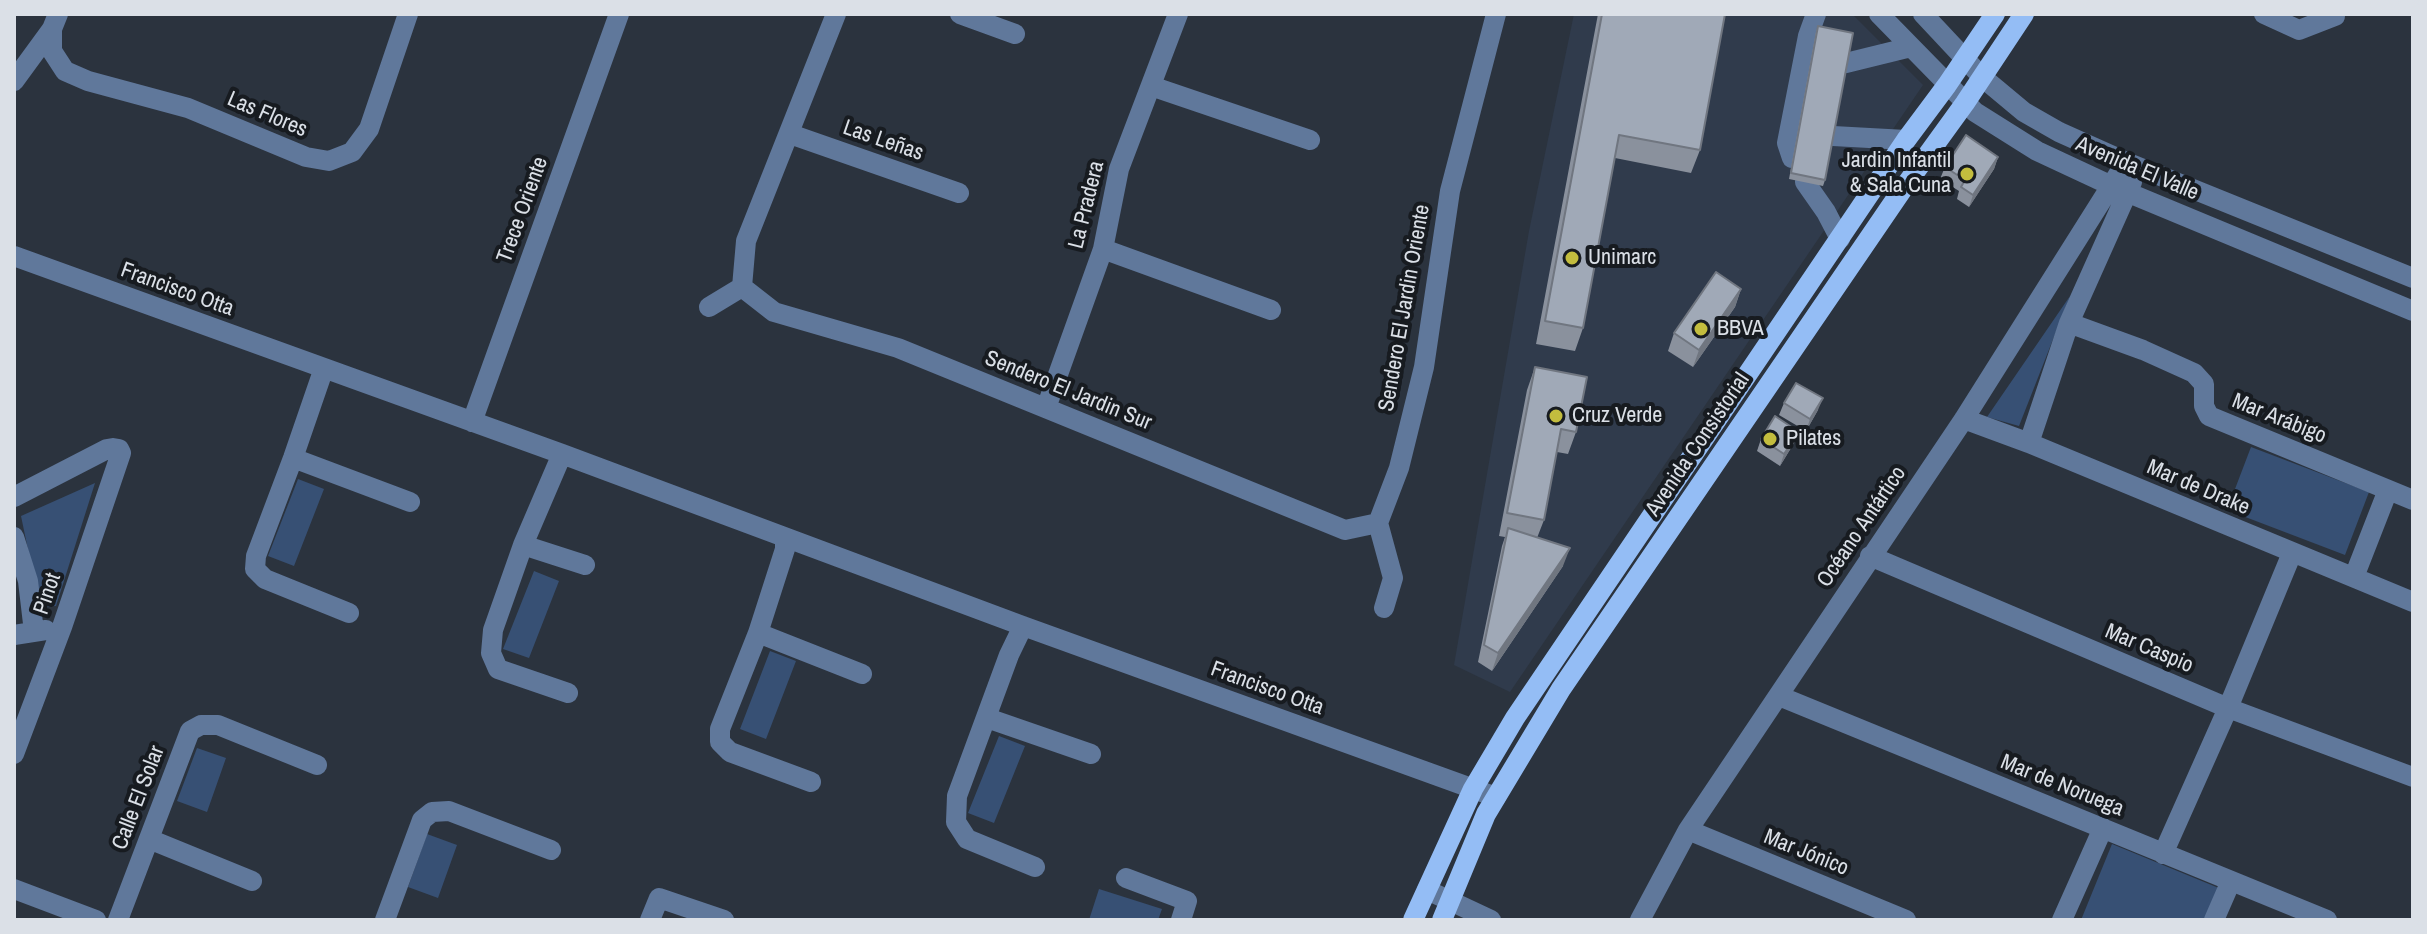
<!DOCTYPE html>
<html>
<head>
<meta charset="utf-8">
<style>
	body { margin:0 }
	#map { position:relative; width:2427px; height:934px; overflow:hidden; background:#2b333e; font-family:"Archivo Narrow",sans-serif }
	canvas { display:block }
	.frame { position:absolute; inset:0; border:16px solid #dbe0e7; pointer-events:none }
</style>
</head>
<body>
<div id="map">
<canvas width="2427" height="934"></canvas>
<div class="frame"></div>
</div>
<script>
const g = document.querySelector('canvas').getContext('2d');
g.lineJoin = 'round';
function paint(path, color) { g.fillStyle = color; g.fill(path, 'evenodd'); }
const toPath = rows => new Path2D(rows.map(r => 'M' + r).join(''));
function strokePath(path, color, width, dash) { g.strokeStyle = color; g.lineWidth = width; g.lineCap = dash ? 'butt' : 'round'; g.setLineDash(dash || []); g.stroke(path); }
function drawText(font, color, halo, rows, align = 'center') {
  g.font = font + ' "Archivo Narrow",sans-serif'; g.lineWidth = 8; g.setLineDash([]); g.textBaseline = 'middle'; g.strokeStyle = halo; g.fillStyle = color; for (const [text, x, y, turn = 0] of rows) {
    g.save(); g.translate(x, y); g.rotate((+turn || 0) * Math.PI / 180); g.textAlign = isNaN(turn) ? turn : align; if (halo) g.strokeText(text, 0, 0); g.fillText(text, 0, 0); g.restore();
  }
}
paint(toPath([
	[1574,14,1852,14,1923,85,1510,692,1454,665,1529,231]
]), '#303b4c');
paint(toPath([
	[2070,296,2019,426,1987,417],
	[2251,447,2369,492,2345,555,2227,510],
	[298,479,324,489,294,566,268,556],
	[95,483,56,606,40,607,21,516],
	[534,571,559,581,529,658,503,649],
	[770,651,796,661,766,739,740,729],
	[999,736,1025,746,994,823,968,813],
	[197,748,226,758,207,812,177,801],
	[427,834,457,845,438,898,408,887],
	[2112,844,2226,891,2212,920,2081,920],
	[1099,889,1162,909,1158,920,1089,920]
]), '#375074');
strokePath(toPath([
	[58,14,52,29,52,51,65,71,88,81,188,108,306,157,329,161,352,152,369,129,408,14],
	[960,14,1015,34],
	[1879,14,1975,112,2037,151,2112,186,2413,311],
	[1923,14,1982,77,2024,112,2059,132,2126,162,2413,278],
	[2264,14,2299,30,2335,16,2335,14],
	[1846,63,1911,47],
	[14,81,52,29],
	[1151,86,1310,140],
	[790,134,959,193],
	[1833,136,1906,140],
	[1792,158,1787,143,1808,36,1816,14],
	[1805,182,1826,212,1840,239],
	[1103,249,1271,310],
	[14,256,562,454,1023,626,1496,797],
	[742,287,774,312,898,348,1345,530,1378,523],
	[709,307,742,287,746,241,836,14],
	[2069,323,2143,350,2194,373,2204,384,2204,406,2209,416,2413,500],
	[324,368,293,458,256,556,255,569,265,579,349,613],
	[1046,408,1103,249,1119,169,1178,14],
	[1964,419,2029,443,2413,602],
	[472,422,619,14],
	[2029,443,2069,323,2132,182],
	[562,454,523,545,493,630,491,653,498,669,568,693],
	[293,458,410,502],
	[14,497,107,449,113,448,119,449,121,453,62,627,14,754],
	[14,537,28,581,34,632],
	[785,538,785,549,758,633,720,729,720,742,730,752,811,782],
	[523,545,585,565],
	[1870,556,2228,708,2413,777],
	[2354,577,2388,490],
	[1384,608,1393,578,1378,523,1399,468,1424,367,1450,191,1496,14],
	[1023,626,1009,655,957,796,956,822,967,839,1035,867],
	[758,633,862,674],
	[14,635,46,630],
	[1779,696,2327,920],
	[987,718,1091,754],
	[1688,830,1906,920],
	[149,839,252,881],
	[2163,854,2228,708,2292,553],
	[1126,878,1187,901,1181,920],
	[14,889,96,920],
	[1427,890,1491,920],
	[118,920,190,731,201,725,218,725,317,765],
	[385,920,422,820,432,812,449,811,551,850],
	[650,920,659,898,724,920],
	[1640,920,1688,830,1964,419,2126,162],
	[2062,920,2103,828],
	[2214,920,2231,881]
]), '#60789b', 20);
strokePath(toPath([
	[1413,920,1473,789,1515,718,1906,140,1947,85,1995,14],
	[1442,920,1486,814,1561,689,1902,190,1965,103,2024,14]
]), '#94bdf5', 20);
paint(toPath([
	[1598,14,1725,14,1700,150,1691,173,1615,158,1583,328,1575,351,1536,344],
	[1818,26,1825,180,1823,186,1789,179,1816,32],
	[1998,157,1994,169,1969,207,1957,199,1959,191,1940,179,1945,167],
	[1741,289,1735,307,1693,367,1668,351,1674,333],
	[1535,367,1576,432,1568,454,1557,452,1544,520,1537,538,1563,566,1492,671,1478,662,1502,546,1505,537,1499,536,1527,390],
	[1784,403,1818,410,1806,431,1779,415],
	[1799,432,1794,443,1780,466,1757,451,1761,439]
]), '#8a919d');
paint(toPath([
	[1998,157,1994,169,1969,207,1973,195],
	[1741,289,1735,307,1693,367,1699,350],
	[1823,398,1818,410,1806,431,1810,419],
	[1799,432,1794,443,1780,466,1784,454],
	[1570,548,1563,566,1492,671,1498,653]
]), '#707680');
const building = toPath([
	[1602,14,1725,14,1700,150,1619,135,1583,328,1545,321,1602,14],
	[1818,26,1853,33,1825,180,1791,173,1818,26],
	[1966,135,1998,157,1973,195,1961,187,1965,180,1945,167,1966,135],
	[1716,272,1741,289,1699,350,1674,333,1716,272],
	[1535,367,1587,377,1576,432,1561,429,1544,520,1507,513,1535,367],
	[1796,383,1823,398,1810,419,1784,403,1796,383],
	[1775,416,1799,432,1784,454,1761,439,1775,416],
	[1508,528,1570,548,1498,653,1484,645,1508,528]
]);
paint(building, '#a0a9b7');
strokePath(building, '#707680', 2);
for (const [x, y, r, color] of [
	[1967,174,8,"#c3bd3e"],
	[1572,258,8,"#c3bd3e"],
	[1701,329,8,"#c3bd3e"],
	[1556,416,8,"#c3bd3e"],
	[1770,439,8,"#c3bd3e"]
]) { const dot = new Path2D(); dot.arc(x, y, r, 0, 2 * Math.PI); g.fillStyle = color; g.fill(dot); strokePath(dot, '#171b20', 3); }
drawText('22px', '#dbe0e7', '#171b20', [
	["Las Flores",267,115,23],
	["Las Leñas",883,141,19],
	["Avenida El Valle",2137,169,23],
	["La Pradera",1087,205,-76],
	["Trece Oriente",523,210,-70],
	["Francisco Otta",177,290,20],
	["Sendero El Jardin Oriente",1405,308,-80],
	["Sendero El Jardin Sur",1068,391,22],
	["Mar Arábigo",2279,419,22],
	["Avenida Consistorial",1698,445,-56],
	["Mar de Drake",2198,488,23],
	["Océano Antártico",1862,527,-56],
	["Pinot",48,594,-71],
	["Mar Caspio",2149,649,23],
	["Francisco Otta",1267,689,20],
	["Mar de Noruega",2062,786,22],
	["Calle El Solar",139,798,-69],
	["Mar Jónico",1806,853,22]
]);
drawText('22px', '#dbe0e7', '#171b20', [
	["Jardin Infantil",1951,161,"right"],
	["& Sala Cuna",1951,186,"right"],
	["Unimarc",1588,258],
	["BBVA",1717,329],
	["Cruz Verde",1572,416],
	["Pilates",1786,439]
], 'left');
</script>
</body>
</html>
